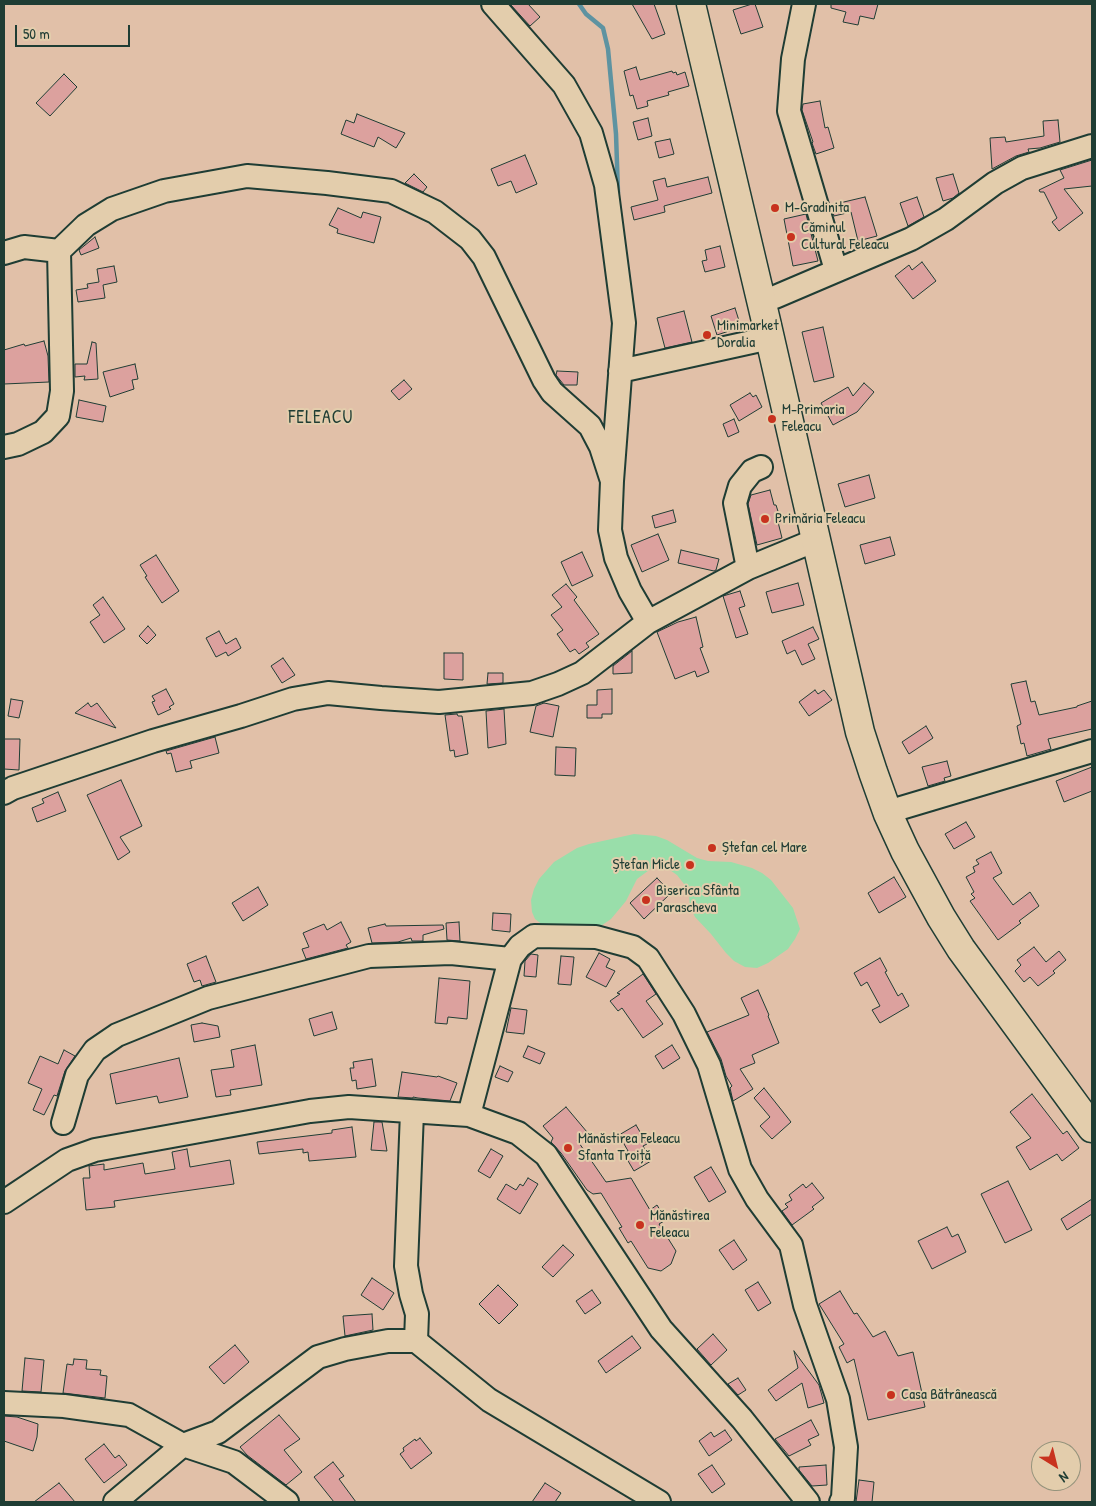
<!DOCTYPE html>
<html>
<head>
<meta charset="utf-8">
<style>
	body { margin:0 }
	#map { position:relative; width:1096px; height:1506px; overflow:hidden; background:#e1c0a8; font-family:"Patrick Hand",sans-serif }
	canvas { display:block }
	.frame { position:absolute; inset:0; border:5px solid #1f3d34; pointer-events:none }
	.north { position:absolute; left:1031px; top:1441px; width:50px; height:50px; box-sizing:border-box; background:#e3cdac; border:1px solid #95937c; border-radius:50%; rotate:144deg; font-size:14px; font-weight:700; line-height:20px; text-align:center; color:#1f3d34 }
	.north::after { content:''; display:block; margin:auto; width:18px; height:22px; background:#c8321e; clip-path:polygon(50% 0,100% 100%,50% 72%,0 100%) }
	.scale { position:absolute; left:15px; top:25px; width:115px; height:22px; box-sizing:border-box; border:2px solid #1f3d34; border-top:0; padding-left:6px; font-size:15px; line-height:18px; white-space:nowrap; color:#1f3d34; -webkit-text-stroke:4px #e3cdac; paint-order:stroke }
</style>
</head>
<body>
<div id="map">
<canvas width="1096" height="1506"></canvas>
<div class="frame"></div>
<div class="north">N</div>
<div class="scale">50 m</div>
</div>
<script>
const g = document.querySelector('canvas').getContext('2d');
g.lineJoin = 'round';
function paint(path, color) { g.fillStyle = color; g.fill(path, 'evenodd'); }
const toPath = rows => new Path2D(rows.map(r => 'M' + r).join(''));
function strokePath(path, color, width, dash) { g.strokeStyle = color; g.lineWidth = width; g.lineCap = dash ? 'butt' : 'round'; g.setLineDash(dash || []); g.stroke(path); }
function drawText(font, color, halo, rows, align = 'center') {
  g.font = font + ' "Patrick Hand",sans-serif'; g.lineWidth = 4; g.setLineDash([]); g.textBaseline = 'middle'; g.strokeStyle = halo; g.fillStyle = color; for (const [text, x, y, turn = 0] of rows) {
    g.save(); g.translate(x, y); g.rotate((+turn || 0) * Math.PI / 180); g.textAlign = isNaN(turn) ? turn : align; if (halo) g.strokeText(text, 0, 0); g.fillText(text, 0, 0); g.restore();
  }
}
paint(toPath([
	[634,834,656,836,667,840,697,858,708,861,731,862,752,868,762,873,771,880,793,908,800,929,795,939,788,949,768,963,757,968,745,967,734,961,726,953,711,934,695,917,690,907,689,895,684,884,677,875,667,868,656,865,637,879,626,901,611,919,595,930,548,929,535,919,532,912,531,900,534,889,539,879,554,862,577,848,589,844]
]), '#99deaa');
strokePath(toPath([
	[579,4,586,14,603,28,608,49,616,134,618,193]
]), '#5e93a1', 4.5);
const building = toPath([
	[510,4,528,4,540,17,530,26,510,4],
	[632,4,654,4,665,34,652,39,632,4],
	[752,4,755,4,763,27,741,34,733,10,752,4],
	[831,4,878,4,874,19,860,16,858,25,843,22,846,12,831,8,831,4],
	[636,67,640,80,672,71,673,73,676,72,677,75,685,72,689,86,668,92,669,95,647,101,648,106,637,109,633,95,630,96,624,71,636,67],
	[64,74,77,87,50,116,36,103,64,74],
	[820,101,825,128,828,127,834,148,816,154,812,143,813,142,802,110,803,104,820,101],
	[357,114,405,133,396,148,378,137,374,147,341,134,346,120,354,123,357,114],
	[648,118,652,136,638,140,633,122,648,118],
	[1058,120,1060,142,1040,148,1028,149,1029,152,1016,156,992,169,990,138,1005,137,1006,142,1044,136,1043,121,1058,120],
	[670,139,674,154,659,158,655,142,670,139],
	[525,155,537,184,516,193,511,181,498,186,491,169,525,155],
	[1092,160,1092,186,1064,189,1083,213,1059,231,1052,222,1057,218,1044,192,1040,192,1039,190,1064,178,1060,170,1092,160],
	[414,174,427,187,423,192,405,183,414,174],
	[953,174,959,193,953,198,943,201,936,178,953,174],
	[708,177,712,193,664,206,665,212,634,220,631,207,658,200,653,181,665,178,667,187,708,177],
	[865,197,877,236,858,241,851,212,834,216,831,205,865,197],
	[917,197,924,217,908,226,900,203,917,197],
	[338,208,361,218,363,212,381,217,374,243,337,233,338,229,329,225,338,208],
	[806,214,818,261,793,266,784,219,806,214],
	[95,237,99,248,81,255,79,250,95,237],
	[720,246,725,267,705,272,702,261,707,260,705,250,720,246],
	[922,262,936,281,913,299,895,276,909,265,912,270,922,262],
	[114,266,117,282,103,285,105,298,78,302,76,290,88,288,87,284,99,282,97,269,114,266],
	[735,308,741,327,717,335,711,316,735,308],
	[684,311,692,342,665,348,657,318,684,311],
	[823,327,834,377,814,382,802,332,823,327],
	[44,341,48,356,49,382,4,384,4,350,24,344,25,346,44,341],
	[92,342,96,343,98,379,84,380,85,376,75,377,75,364,87,364,92,342],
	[135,364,138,379,132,380,134,389,110,397,103,372,135,364],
	[557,371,578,372,577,385,564,385,556,375,557,371],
	[404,380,412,389,399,400,391,391,404,380],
	[864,383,874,392,857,412,833,425,821,403,848,387,853,396,864,383],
	[750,393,753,397,756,395,762,407,739,421,730,405,750,393],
	[79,400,106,406,103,422,76,417,79,400],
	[734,419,739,432,728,437,723,424,734,419],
	[869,475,875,498,845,507,838,484,869,475],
	[770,490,774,505,776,505,781,521,778,522,782,538,757,545,748,504,751,495,770,490],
	[673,510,676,522,655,528,652,516,673,510],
	[658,534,669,560,642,572,631,545,658,534],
	[890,537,895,555,865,564,860,545,890,537],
	[681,550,719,559,716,570,714,571,678,563,681,550],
	[582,552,593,576,572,586,561,562,582,552],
	[156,555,179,591,162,603,145,577,147,576,140,565,156,555],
	[798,583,804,605,772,613,766,592,798,583],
	[566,584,577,597,574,600,599,634,586,643,589,647,579,654,575,649,570,652,557,634,563,630,551,615,562,607,552,595,566,584],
	[740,591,745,606,739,608,748,634,736,638,723,596,740,591],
	[103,597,125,629,104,643,90,622,100,615,93,605,103,597],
	[696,617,703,647,700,648,709,672,697,677,695,671,675,679,657,632,678,622,696,617],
	[148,626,156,635,147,644,139,636,148,626],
	[813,627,819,639,808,644,815,659,802,665,795,650,787,654,782,641,813,627],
	[219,631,226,644,236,638,241,648,228,656,226,652,216,657,206,638,219,631],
	[632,651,632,673,613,674,613,666,632,651],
	[444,653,463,653,463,680,444,679,444,653],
	[283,658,295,675,282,683,271,666,283,658],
	[488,673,503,673,503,683,487,684,488,673],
	[1026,681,1031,702,1035,701,1039,715,1077,707,1077,706,1092,701,1092,729,1048,739,1051,749,1027,756,1024,743,1021,744,1017,726,1021,724,1011,684,1026,681],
	[166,689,174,704,169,707,171,709,158,715,152,702,155,701,152,696,166,689],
	[612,689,612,714,602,714,602,718,587,718,587,705,597,705,597,690,612,689],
	[815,690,818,694,824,690,832,700,809,716,799,702,815,690],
	[11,699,23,701,19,718,8,716,11,699],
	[88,703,91,707,97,703,116,728,75,713,88,703],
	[544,703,559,706,553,737,530,732,536,706,544,703],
	[504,709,506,744,488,748,486,711,504,709],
	[457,714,458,716,462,716,468,754,455,757,454,750,450,751,445,715,457,714],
	[926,726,933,738,909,754,902,742,926,726],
	[215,737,219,753,190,761,192,768,176,772,171,753,167,754,166,751,215,737],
	[4,739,20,739,19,770,4,769,4,739],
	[556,747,576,748,575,776,555,775,556,747],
	[947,761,951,776,944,778,945,781,928,786,922,767,947,761],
	[1092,767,1092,791,1064,802,1056,781,1092,767],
	[121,780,142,826,120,837,130,852,118,860,87,795,121,780],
	[58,792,66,811,37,822,32,808,44,803,42,799,58,792],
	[966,822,975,837,954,849,945,834,966,822],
	[991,852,1002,873,993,878,1013,905,1030,892,1039,906,1019,921,1021,923,998,940,970,901,975,898,971,894,974,892,966,877,975,872,973,867,979,864,976,860,991,852],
	[894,877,906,897,879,913,868,893,894,877],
	[657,878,671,893,644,919,630,903,657,878],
	[258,887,268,905,243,921,232,903,258,887],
	[493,913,511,914,510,932,492,930,493,913],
	[341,922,351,942,346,945,348,948,306,959,302,949,309,947,303,933,324,924,327,930,341,922],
	[459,922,460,941,447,940,446,923,459,922],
	[385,924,386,926,443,925,444,929,423,935,423,941,412,941,411,938,398,942,372,943,368,928,385,924],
	[1034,947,1046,962,1059,951,1066,960,1053,971,1055,973,1038,986,1030,977,1024,982,1015,971,1021,965,1017,960,1034,947],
	[599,953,610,959,606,967,615,971,606,987,586,977,599,953],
	[531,954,538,955,536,977,524,976,525,961,531,954],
	[206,956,216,982,202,986,200,980,194,982,187,964,206,956],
	[561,956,574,957,571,985,558,984,561,956],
	[880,958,887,971,885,972,898,996,902,993,909,1006,880,1023,872,1010,880,1006,867,982,861,986,854,973,880,958],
	[643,974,656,994,646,1001,663,1024,643,1038,622,1008,618,1011,610,1001,620,994,617,993,643,974],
	[439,978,470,981,467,1019,448,1017,447,1024,435,1023,439,978],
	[758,990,769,1015,768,1016,779,1043,752,1055,755,1063,740,1069,753,1089,733,1101,730,1088,732,1086,726,1076,721,1059,707,1032,749,1015,741,998,758,990],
	[511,1008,527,1010,524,1034,506,1032,511,1008],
	[332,1012,337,1029,314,1036,309,1019,332,1012],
	[202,1023,218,1026,220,1037,194,1042,191,1025,202,1023],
	[255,1045,262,1085,230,1090,231,1095,216,1097,211,1070,234,1067,231,1050,255,1045],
	[672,1045,680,1058,663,1069,655,1056,672,1045],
	[528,1046,545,1053,540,1064,523,1057,528,1046],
	[64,1050,75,1056,65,1071,57,1096,54,1095,44,1115,33,1110,42,1089,28,1083,40,1056,58,1064,64,1050],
	[179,1058,188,1097,159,1103,157,1096,116,1104,110,1074,179,1058],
	[372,1059,376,1086,357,1089,356,1080,352,1081,350,1068,354,1068,353,1062,372,1059],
	[500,1066,513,1072,508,1082,495,1077,500,1066],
	[402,1072,437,1077,438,1076,457,1083,450,1101,418,1098,413,1097,413,1098,398,1097,402,1072],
	[764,1088,791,1122,772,1139,760,1126,770,1117,754,1098,764,1088],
	[1032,1094,1063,1134,1067,1131,1079,1148,1062,1161,1057,1154,1030,1170,1016,1147,1031,1138,1010,1112,1032,1094],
	[566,1107,587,1132,577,1140,606,1182,631,1178,650,1210,657,1205,666,1220,659,1224,676,1251,671,1264,661,1271,648,1268,631,1241,628,1243,619,1228,622,1227,601,1193,593,1194,587,1190,561,1153,551,1142,553,1138,543,1126,566,1107],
	[374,1122,382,1122,387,1151,371,1150,374,1122],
	[636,1125,647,1144,643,1146,651,1161,634,1171,624,1154,628,1151,619,1135,636,1125],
	[352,1127,356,1157,309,1161,308,1152,303,1153,303,1149,259,1154,257,1142,332,1133,332,1130,352,1127],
	[187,1149,190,1167,230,1160,234,1184,114,1201,115,1207,86,1210,83,1178,90,1178,89,1166,104,1164,104,1170,143,1163,145,1174,175,1169,172,1152,187,1149],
	[491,1149,503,1156,490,1178,478,1171,491,1149],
	[711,1167,726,1192,709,1202,694,1177,711,1167],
	[528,1178,538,1184,520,1214,497,1199,506,1184,516,1190,520,1184,523,1186,528,1178],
	[1008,1181,1032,1230,1005,1243,981,1194,1008,1181],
	[812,1183,824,1198,812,1207,814,1209,792,1225,782,1211,788,1207,785,1204,792,1200,789,1195,803,1184,806,1188,812,1183],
	[1092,1199,1092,1214,1067,1230,1061,1219,1092,1199],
	[947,1227,952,1237,958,1234,966,1252,932,1269,918,1241,947,1227],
	[734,1240,747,1260,733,1270,719,1250,734,1240],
	[563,1245,574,1255,553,1277,542,1267,563,1245],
	[372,1278,394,1293,383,1310,361,1295,372,1278],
	[758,1282,771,1303,758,1311,745,1290,758,1282],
	[498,1285,518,1305,499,1324,479,1304,498,1285],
	[592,1290,601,1303,585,1314,576,1301,592,1290],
	[840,1291,854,1314,857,1313,873,1337,885,1331,898,1356,913,1352,925,1407,868,1420,854,1359,847,1363,839,1347,844,1344,819,1304,840,1291],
	[372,1314,373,1330,345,1336,343,1316,372,1314],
	[713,1334,727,1350,711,1365,697,1349,713,1334],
	[632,1336,641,1348,606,1373,598,1361,632,1336],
	[235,1345,249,1362,224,1384,209,1367,235,1345],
	[794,1351,819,1385,824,1403,808,1408,802,1383,776,1401,768,1390,798,1368,794,1351],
	[25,1358,44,1360,41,1392,22,1391,25,1358],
	[74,1359,87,1360,86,1369,101,1370,100,1375,107,1376,105,1398,63,1393,67,1364,73,1365,74,1359],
	[738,1378,746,1390,738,1395,728,1384,738,1378],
	[279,1415,300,1439,284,1450,302,1472,286,1485,247,1455,240,1447,279,1415],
	[4,1416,17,1417,38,1424,37,1437,33,1451,4,1441,4,1416],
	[811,1420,819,1435,808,1440,811,1445,789,1456,775,1439,811,1420],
	[725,1430,732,1440,709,1456,699,1441,711,1432,714,1437,725,1430],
	[420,1438,432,1453,411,1469,400,1454,404,1451,403,1448,415,1439,416,1441,420,1438],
	[104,1444,115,1458,119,1455,127,1465,104,1483,85,1459,104,1444],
	[333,1462,344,1476,339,1479,356,1502,334,1502,314,1477,333,1462],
	[712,1465,725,1484,712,1493,698,1474,712,1465],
	[826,1465,827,1485,812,1486,799,1470,799,1467,826,1465],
	[859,1480,874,1482,872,1502,856,1502,859,1480],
	[59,1483,75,1502,34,1502,59,1483],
	[545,1483,561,1493,555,1502,532,1502,545,1483]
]);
paint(building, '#dca19e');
strokePath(building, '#1f3d34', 1);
const minor = toPath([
	[493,4,564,85,591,133,606,185,624,323,612,481,610,530,616,558,630,591,648,622],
	[804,4,793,59,789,111,836,270],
	[59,251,86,225,112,209,164,191,247,176,327,183,391,191,435,212,470,239,484,257,544,380,552,392,590,426,601,447,612,481],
	[4,253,24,247,59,251,62,391,58,416,43,432,18,444,4,447],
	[775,297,911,239,946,219,995,183,1022,168,1092,146],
	[620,371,770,338],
	[748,568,735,503,740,486,752,471,761,467],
	[4,793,13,788,153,741,241,716,293,699,328,693,381,698,439,702,532,693,558,684,582,673,648,622,748,568,816,540],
	[901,808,1092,751],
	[412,1112,406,1266,411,1294,417,1314,416,1341],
	[469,1115,510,959],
	[63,1123,77,1075,95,1050,117,1035,208,998,369,956,451,953,510,959,520,946,534,936,596,937,633,947,648,958,684,1014,709,1065,740,1169,757,1199,791,1245,805,1305,838,1399,846,1447,843,1498,841,1502],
	[4,1202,67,1160,95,1150,310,1111,349,1107,469,1115,518,1133,546,1155,661,1329,742,1419,808,1502],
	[4,1403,64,1406,129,1415,183,1445,234,1462,287,1502],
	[115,1502,183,1445,218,1432,318,1357,345,1349,388,1341,416,1341,489,1400,659,1502]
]);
const major = toPath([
	[691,4,766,321,860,732,873,772,888,814,905,851,941,917,961,949,1092,1128]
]);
strokePath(minor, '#1f3d34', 26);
strokePath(major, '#1f3d34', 31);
strokePath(minor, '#e3cdac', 22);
strokePath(major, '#e3cdac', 28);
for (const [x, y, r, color] of [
	[775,208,5,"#c8321e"],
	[791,237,5,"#c8321e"],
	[707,335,5,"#c8321e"],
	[772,419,5,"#c8321e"],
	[765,519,5,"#c8321e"],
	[712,848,5,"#c8321e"],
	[690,865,5,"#c8321e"],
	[646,900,5,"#c8321e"],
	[568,1148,5,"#c8321e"],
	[640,1225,5,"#c8321e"],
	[891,1395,5,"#c8321e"]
]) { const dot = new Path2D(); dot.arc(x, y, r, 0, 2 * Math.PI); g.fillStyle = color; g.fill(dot); strokePath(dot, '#e3cdac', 2); }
drawText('15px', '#1f3d34', '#e3cdac', [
	["M-Gradinita",785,208],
	["Căminul",801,228],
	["Cultural Feleacu",801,245],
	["Minimarket",717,326],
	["Doralia",717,343],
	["M-Primaria",782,410],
	["Feleacu",782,427],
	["Primăria Feleacu",775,519],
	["Ștefan cel Mare",722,848],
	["Ștefan Micle",680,865,"right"],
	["Biserica Sfânta",656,891],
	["Parascheva",656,908],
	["Mănăstirea Feleacu",578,1139],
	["Sfanta Troiță",578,1156],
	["Mănăstirea",650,1216],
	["Feleacu",650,1233],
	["Casa Bătrânească",901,1395]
], 'left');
g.letterSpacing = '1px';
drawText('18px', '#1f3d34', '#e3cdac', [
	["FELEACU",321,418]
]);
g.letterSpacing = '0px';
</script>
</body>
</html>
